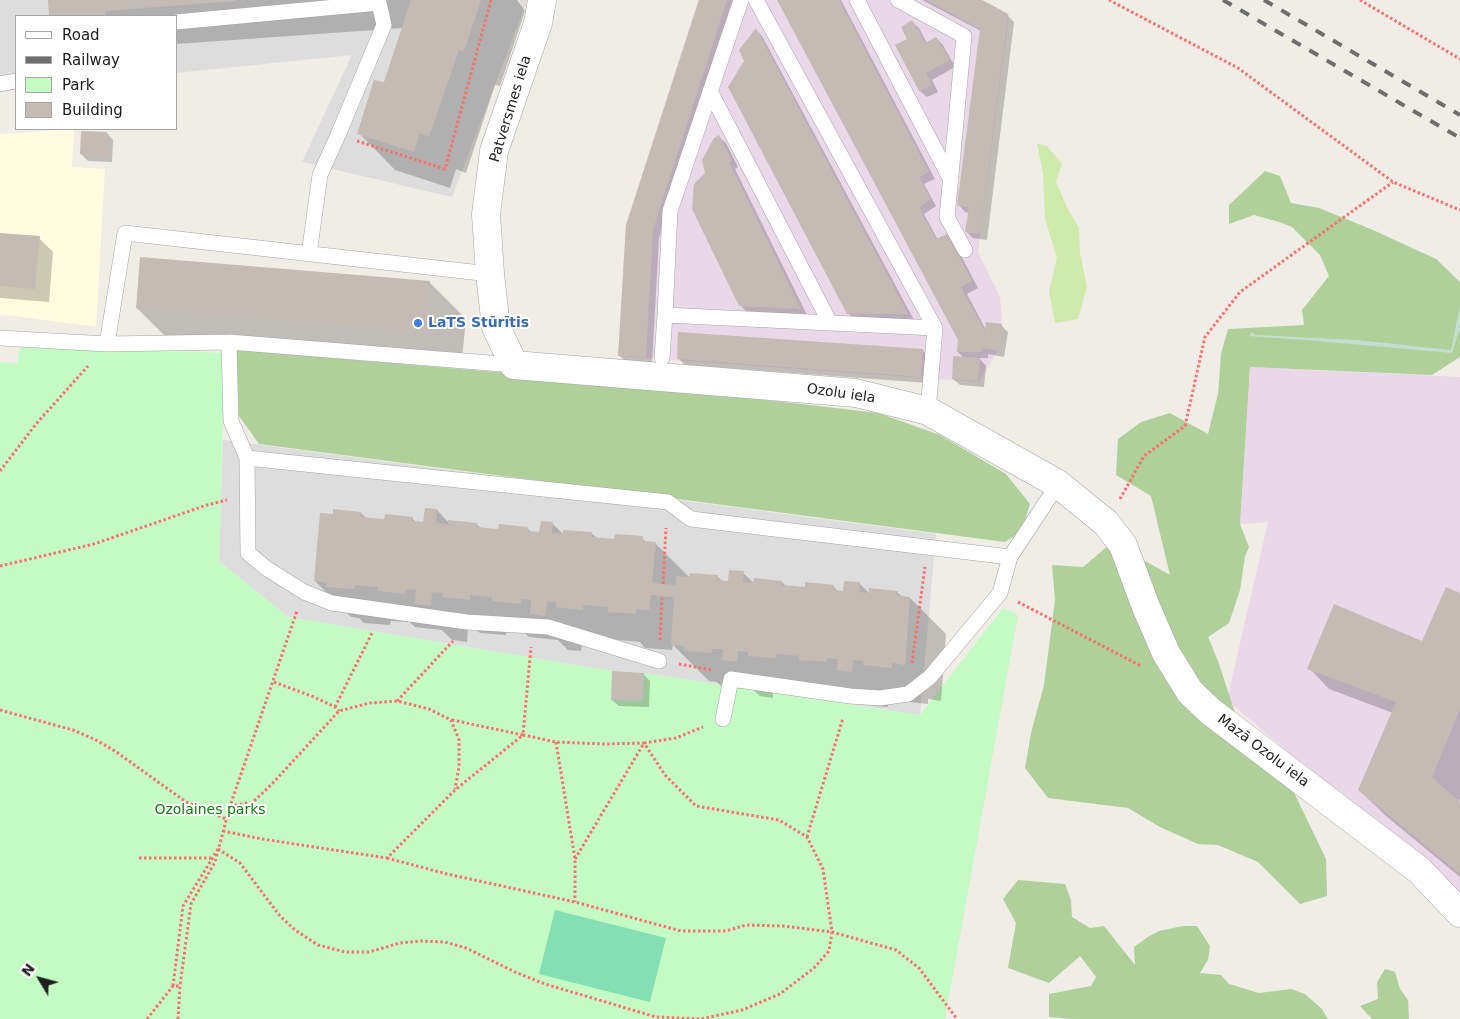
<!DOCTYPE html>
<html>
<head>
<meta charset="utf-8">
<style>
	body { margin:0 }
	#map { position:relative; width:1460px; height:1019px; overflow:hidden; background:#f0ece6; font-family:"DejaVu Sans",sans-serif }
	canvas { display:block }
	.legend { position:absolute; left:15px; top:15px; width:162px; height:115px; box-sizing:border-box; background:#fff; border:1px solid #a6a6a6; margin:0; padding:6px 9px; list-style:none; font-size:15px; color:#202020 }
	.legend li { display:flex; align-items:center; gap:10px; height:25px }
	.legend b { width:25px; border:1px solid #a6a6a6 }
	.north { position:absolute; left:15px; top:954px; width:50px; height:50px; -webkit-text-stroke:4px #fff; paint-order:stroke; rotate:307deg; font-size:14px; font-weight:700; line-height:20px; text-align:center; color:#202020 }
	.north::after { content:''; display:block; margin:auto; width:18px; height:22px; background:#202020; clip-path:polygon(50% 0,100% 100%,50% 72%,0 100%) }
</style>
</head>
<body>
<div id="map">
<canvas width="1460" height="1019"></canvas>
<ul class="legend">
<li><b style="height:6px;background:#fff"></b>Road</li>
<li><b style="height:6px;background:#6e6e6e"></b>Railway</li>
<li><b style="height:14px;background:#c4fac3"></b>Park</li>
<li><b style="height:14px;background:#c5bbb5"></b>Building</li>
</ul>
<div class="north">N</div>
</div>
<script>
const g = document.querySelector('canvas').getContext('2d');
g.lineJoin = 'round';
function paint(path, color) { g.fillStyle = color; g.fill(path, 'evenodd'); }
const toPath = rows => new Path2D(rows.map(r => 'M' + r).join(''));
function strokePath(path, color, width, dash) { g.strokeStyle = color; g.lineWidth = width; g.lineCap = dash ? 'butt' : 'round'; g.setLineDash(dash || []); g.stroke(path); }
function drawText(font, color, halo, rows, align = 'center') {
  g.font = font + ' "DejaVu Sans",sans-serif'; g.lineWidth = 4; g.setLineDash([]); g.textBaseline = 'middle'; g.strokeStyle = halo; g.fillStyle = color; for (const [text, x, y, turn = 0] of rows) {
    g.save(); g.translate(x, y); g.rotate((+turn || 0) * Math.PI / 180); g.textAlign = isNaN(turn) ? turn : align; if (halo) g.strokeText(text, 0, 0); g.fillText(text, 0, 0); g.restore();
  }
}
paint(toPath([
	[0,0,526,0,527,1,452,197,302,162,352,55,176,73,176,16,16,16,16,90,0,92],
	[223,440,936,534,920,715,644,673,612,671,288,617,219,561]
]), '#dedddd');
paint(toPath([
	[698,0,982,0,1009,14,978,252,1000,297,1002,325,998,350,979,382,618,356,626,225],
	[1250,367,1460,377,1460,899,1227,700,1268,522,1240,524]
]), '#e9d8e8');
paint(toPath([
	[74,129,72,167,105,169,96,327,0,314,0,134]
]), '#fffce0');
paint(toPath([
	[1037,144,1047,146,1062,164,1056,182,1067,207,1079,228,1080,253,1087,287,1078,319,1055,323,1049,291,1057,258,1045,219,1043,173]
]), '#d0eaac');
paint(toPath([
	[1265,171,1280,176,1291,203,1319,208,1373,230,1436,259,1460,282,1460,357,1432,375,1250,367,1240,524,1249,547,1245,556,1240,590,1229,623,1208,637,1218,661,1239,725,1274,751,1326,859,1327,896,1300,904,1258,862,1218,845,1198,844,1160,827,1128,808,1048,798,1025,768,1031,733,1044,685,1055,600,1052,565,1083,567,1108,546,1147,562,1170,575,1151,496,1116,475,1118,439,1141,422,1170,413,1208,434,1218,394,1221,354,1228,329,1304,325,1302,310,1329,276,1320,255,1292,227,1279,222,1254,215,1229,224,1229,205],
	[236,350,603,381,878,413,940,435,1006,474,1030,504,1021,532,1005,542,259,444,239,416],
	[1018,880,1065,884,1071,900,1072,917,1090,928,1104,926,1135,965,1134,947,1148,937,1159,931,1183,926,1197,926,1210,946,1208,960,1200,973,1221,975,1229,984,1259,993,1291,989,1305,994,1322,1009,1328,1019,1073,1019,1049,1017,1049,994,1091,986,1096,977,1080,956,1049,983,1008,968,1016,923,1003,899],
	[1385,969,1395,972,1400,989,1408,1000,1409,1019,1372,1019,1360,1006,1378,999,1377,982]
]), '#afd09b');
paint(toPath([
	[1460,306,1460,328,1452,353,1305,340,1249,336,1252,332,1256,335,1357,340,1451,350]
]), '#c3decf');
paint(toPath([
	[20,346,225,353,219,561,288,617,612,671,644,673,920,715,1003,608,1018,615,945,1019,0,1019,0,362,17,364]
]), '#c4fac3');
paint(toPath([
	[555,910,666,938,650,1002,539,974]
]), '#84dfb4');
paint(toPath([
	[49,0,517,0,525,11,500,86,495,85,466,173,456,169,450,188,395,170,359,133,384,84,403,28,176,44,176,16,50,16],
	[700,0,735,0,659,238,652,364,626,362,619,355],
	[779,0,841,0,935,179,924,184,936,206,924,214,938,240,947,235,954,242,978,288,967,294,986,330,1001,325,1008,332,1004,357,988,354,988,358,979,358,986,366,984,387,960,385,953,379,964,358,958,352,959,339],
	[922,0,979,0,1007,15,1014,22,987,240,973,238,967,232,969,213,965,212,959,205,981,31],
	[912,22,919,28,927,43,936,38,943,45,955,67,932,80,938,92,927,97,920,91,897,46,909,39],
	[756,30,762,36,914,320,855,320,848,313,746,61],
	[107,133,113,140,112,162,88,161,81,154],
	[719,137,726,143,738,167,735,169,807,315,747,312,740,305,706,173],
	[0,234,39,238,53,252,49,302,0,298],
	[430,283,466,319,461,368,173,344,137,308],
	[922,350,929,357,927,383,685,365,678,358],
	[437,510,449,523,476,524,481,528,500,530,527,528,532,533,540,533,552,523,564,535,591,533,597,538,615,540,642,538,647,543,655,543,690,578,717,576,723,582,729,582,743,573,755,584,782,582,787,587,806,589,833,586,838,591,844,592,859,583,870,594,897,592,902,597,910,598,946,634,941,701,928,699,928,704,900,701,889,696,888,707,874,706,863,694,773,686,773,698,760,696,748,685,748,688,721,686,717,682,709,681,673,645,672,650,645,648,640,642,619,640,619,645,583,637,581,651,568,650,558,640,529,637,524,632,506,631,506,635,480,633,475,628,468,628,467,642,452,640,442,630,415,627,410,622,391,621,390,625,364,623,359,618,351,617,315,581,334,516,361,513,366,518,385,520,412,518,417,523,425,523],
	[1460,594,1460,799,1458,802,1460,804,1460,877,1386,816,1359,790,1393,713,1329,689,1309,668,1422,642],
	[643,674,650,681,649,707,619,706,612,700]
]), '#0003');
paint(toPath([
	[48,0,236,0,236,1,105,11,106,16,49,16],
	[411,0,481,0,464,51,459,50,429,137,420,133,414,152,357,134,374,80,384,82],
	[699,0,727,0,653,230,646,357,618,356,626,225],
	[777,0,839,0,929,172,919,177,931,199,919,207,936,239,947,234,972,281,961,287,985,331,986,322,1002,324,998,351,982,348,981,352,957,352,958,340],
	[926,0,982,0,1008,14,980,234,965,232,969,207,957,206,980,29],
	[912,20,925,43,936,37,950,60,926,73,932,85,919,91,895,45,907,39,901,27],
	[756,28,908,314,847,314,728,87,744,61,739,50],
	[81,131,107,132,106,156,80,154],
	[719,135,732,161,729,162,801,309,739,306,692,209,694,184,705,173,702,160,714,138],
	[0,233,40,236,35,289,0,286],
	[140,257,430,281,425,332,136,308],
	[678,332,923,349,921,377,677,359],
	[953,356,980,358,978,381,952,379],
	[425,508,437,509,436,523,448,524,448,520,477,523,476,527,498,529,499,524,528,527,527,531,539,532,541,521,553,522,552,533,563,534,563,530,592,532,591,537,614,539,615,534,643,536,643,541,656,542,652,583,676,585,676,576,689,577,690,573,718,575,718,580,728,581,729,570,744,571,743,582,753,583,754,578,782,581,782,585,805,587,805,582,834,585,833,590,843,591,844,581,860,582,859,592,869,593,869,588,898,591,897,595,910,597,905,665,892,663,892,668,863,665,863,661,853,660,852,672,837,670,838,659,827,658,827,662,798,660,799,656,776,654,776,658,748,656,748,652,738,651,737,662,722,660,723,649,712,649,712,653,684,651,684,646,671,645,674,597,651,595,649,610,636,609,636,614,608,612,608,607,583,605,583,610,556,607,556,602,547,601,545,616,530,614,531,600,521,599,521,604,492,601,492,597,470,595,470,600,442,597,443,593,432,592,431,606,415,604,416,590,406,589,405,594,377,591,378,587,355,585,354,589,326,587,327,583,314,581,320,513,333,514,333,509,361,512,361,517,384,519,385,514,413,517,412,521,423,522],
	[1446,587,1460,593,1460,710,1432,777,1460,802,1460,874,1358,790,1396,702,1307,669,1334,604,1422,641],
	[612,671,644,673,643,701,611,700]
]), '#c5bbb5');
const lane = toPath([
	[741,0,670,211,665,315,935,328,928,411],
	[756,0,935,328],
	[857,0,951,180],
	[898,0,964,36,947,217,965,250],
	[176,22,379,3,384,25,338,135,320,175,309,254],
	[0,84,16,81],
	[710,91,830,323],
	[0,338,107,344,229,342,514,365],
	[229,342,231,421,247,458,248,553,266,568,304,592,332,603,467,622,548,627,659,661],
	[107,344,125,233,490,274],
	[662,358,665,315],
	[247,458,668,502,691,519,1010,557],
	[723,719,731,679,850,696,880,698,908,694,930,677,1000,593,1010,557,1058,484]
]);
const street = toPath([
	[542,0,538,23,494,151,486,214,490,274,496,327,514,365,856,393,928,411,1058,484,1106,523,1123,545,1146,607,1166,653,1190,692,1210,711,1419,870,1460,913]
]);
strokePath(lane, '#a4a4a4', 16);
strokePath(street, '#a4a4a4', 29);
strokePath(toPath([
	[1109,0,1238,68,1393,182,1460,210],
	[1360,0,1460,59],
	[357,141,445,169,491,0],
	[0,471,36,424,88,366],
	[1120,499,1144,456,1185,426,1205,337,1240,292,1393,182],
	[0,566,94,544,207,505,227,500],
	[663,584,666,528],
	[1018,602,1141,666],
	[660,640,662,596],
	[912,663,925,567],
	[679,664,712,670],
	[274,682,314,697,335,707,339,711],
	[397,701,453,641],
	[335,707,373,631],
	[0,710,73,730,96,740,115,751,186,802,226,819],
	[452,720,523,735,531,647],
	[556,742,575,859,575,902],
	[230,806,253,802,272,784,339,711,370,703,397,701,429,709,451,720,459,740,459,767,455,789],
	[807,837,843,718],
	[218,849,240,863,280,916,295,930,318,945,345,952,369,952,400,943,421,941,445,942,466,948,515,972,545,984,656,1017,701,1019,742,1010,780,994,814,968,829,951,832,932,823,869,807,837,779,820,696,806,665,775,644,743,605,744,556,742,523,735,455,790,387,858,262,839,223,831],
	[139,858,211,858],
	[387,858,447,874,575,902,681,931,726,931,746,925,783,926,832,932,896,950,919,968,957,1019],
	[575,859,644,743,676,738,703,727],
	[173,986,183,906,218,849],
	[147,1019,173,986,180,986],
	[178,1019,180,986,191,904,215,862,230,806,297,611]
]), '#fb6f6d', 3, [2.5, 2.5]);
strokePath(lane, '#fff', 15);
strokePath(street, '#fff', 28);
strokePath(toPath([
	[1223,0,1460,138],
	[1264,0,1460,115]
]), '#6e6e6e', 4, [10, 10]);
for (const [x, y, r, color] of [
	[418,323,5,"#3f7fe0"]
]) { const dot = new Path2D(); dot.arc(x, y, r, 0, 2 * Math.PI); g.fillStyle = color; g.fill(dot); strokePath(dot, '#fff', 2); }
drawText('14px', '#202020', '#fff', [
	["Patversmes iela",511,109,-73],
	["Ozolu iela",841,394,8],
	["Mazā Ozolu iela",1263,751,37]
]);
drawText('bold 14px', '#366cbe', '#fff', [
	["LaTS Stūrītis",428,323]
], 'left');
drawText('14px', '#0b800b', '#fff', [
	["Ozolaines parks",210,810]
]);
</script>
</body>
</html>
